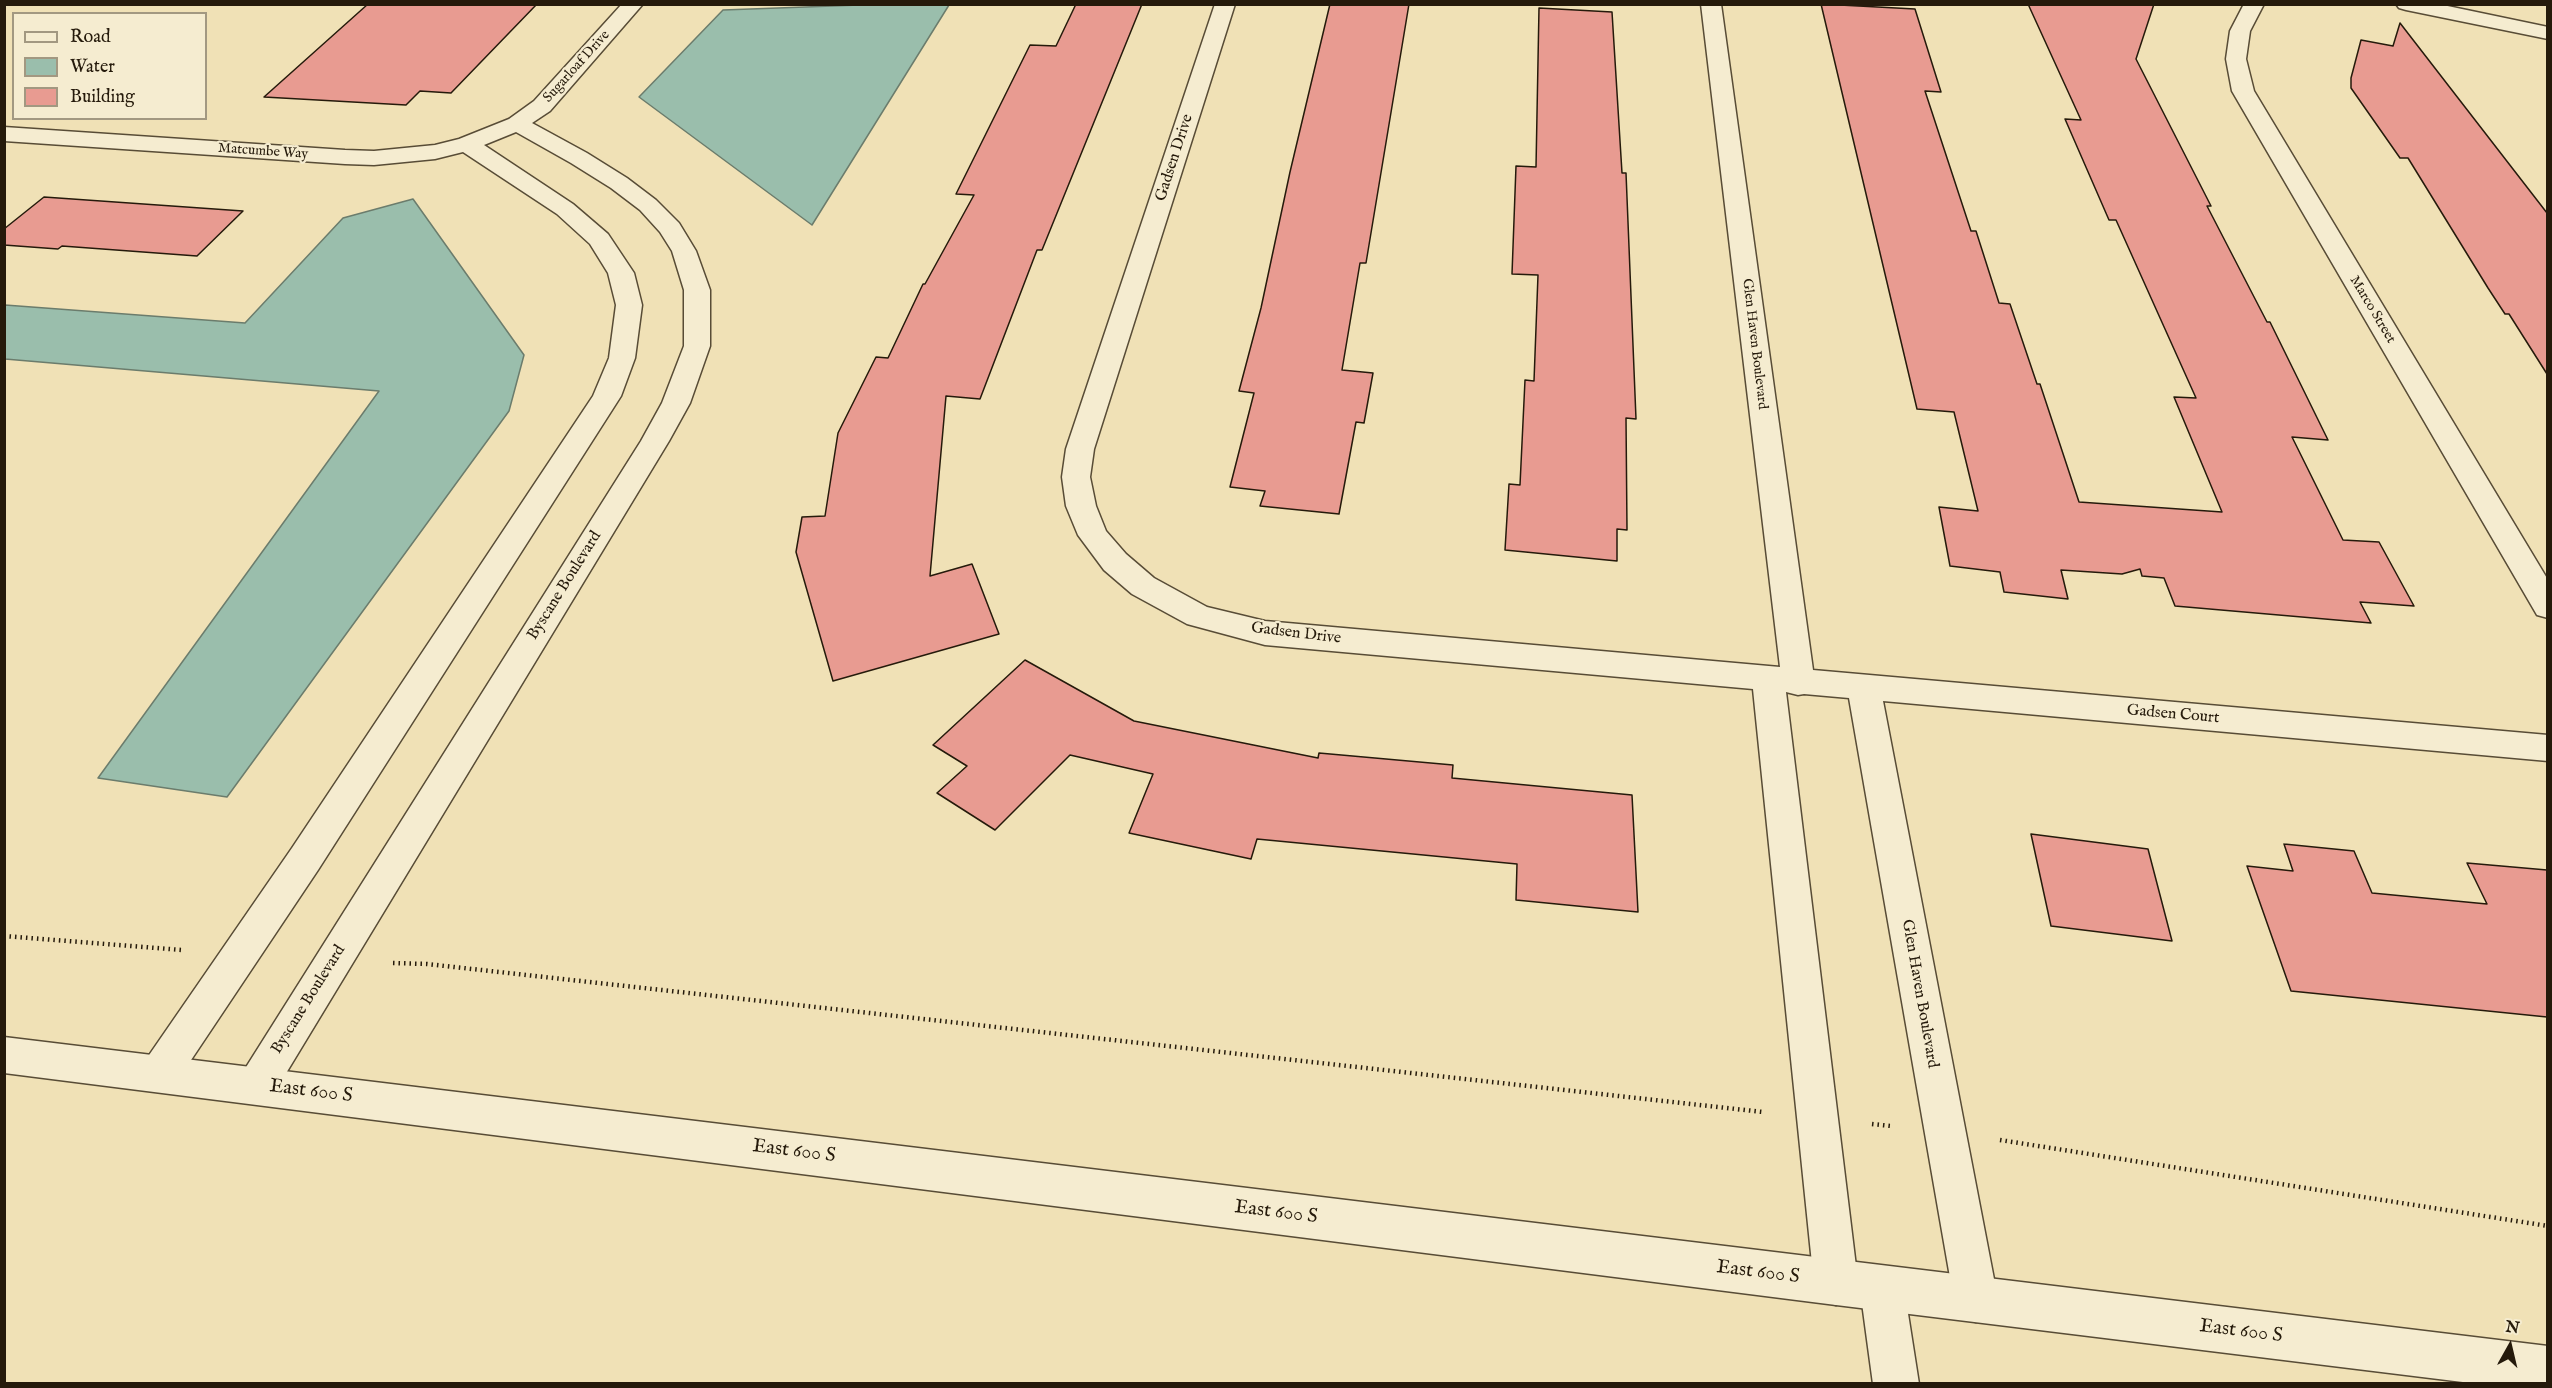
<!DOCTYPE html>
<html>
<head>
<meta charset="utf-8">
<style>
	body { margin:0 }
	#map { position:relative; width:2552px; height:1388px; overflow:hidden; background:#f0e1b6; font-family:"IM FELL English",serif }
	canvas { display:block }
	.frame { position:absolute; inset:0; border:6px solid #251a0b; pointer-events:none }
	.legend { position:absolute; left:12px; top:12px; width:195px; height:108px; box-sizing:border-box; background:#f5ecd0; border:2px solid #a29881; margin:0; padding:8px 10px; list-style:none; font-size:18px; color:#251a0b }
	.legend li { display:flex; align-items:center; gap:12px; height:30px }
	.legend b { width:30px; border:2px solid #a29881 }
	.north { position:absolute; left:2480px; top:1316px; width:60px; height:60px; -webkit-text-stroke:4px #f5ecd0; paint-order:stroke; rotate:8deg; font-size:16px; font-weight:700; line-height:24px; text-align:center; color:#251a0b }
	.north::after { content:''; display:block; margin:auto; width:21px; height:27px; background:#251a0b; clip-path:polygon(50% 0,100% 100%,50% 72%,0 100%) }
</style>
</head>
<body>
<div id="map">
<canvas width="2552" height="1388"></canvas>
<div class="frame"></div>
<ul class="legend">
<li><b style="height:8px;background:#f5ecd0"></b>Road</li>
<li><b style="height:16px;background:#9abeac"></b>Water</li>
<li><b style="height:16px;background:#e89b91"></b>Building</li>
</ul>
<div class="north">N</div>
</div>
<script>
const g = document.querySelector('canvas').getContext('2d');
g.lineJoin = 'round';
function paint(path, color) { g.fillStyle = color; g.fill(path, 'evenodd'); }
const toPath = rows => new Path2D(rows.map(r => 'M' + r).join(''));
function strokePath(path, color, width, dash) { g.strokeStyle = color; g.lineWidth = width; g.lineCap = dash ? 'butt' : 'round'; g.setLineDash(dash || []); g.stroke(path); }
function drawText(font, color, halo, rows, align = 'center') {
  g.font = font + ' "IM FELL English",serif'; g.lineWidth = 4.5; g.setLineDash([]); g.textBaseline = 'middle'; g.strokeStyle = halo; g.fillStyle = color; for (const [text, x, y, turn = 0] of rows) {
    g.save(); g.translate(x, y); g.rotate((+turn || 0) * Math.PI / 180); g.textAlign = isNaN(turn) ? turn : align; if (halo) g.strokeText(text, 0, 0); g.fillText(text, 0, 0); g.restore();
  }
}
const water = toPath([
	[887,4,949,5,812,225,639,97,723,10,887,4],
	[413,199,524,355,509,411,227,797,98,778,379,391,5,359,5,305,245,323,343,218,413,199]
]);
paint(water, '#9abeac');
strokePath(water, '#6b7c6c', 1.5);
const building = toPath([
	[368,4,537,4,451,93,420,91,406,105,264,97,368,4],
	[1076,4,1142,4,1042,250,1037,250,980,399,946,396,930,576,972,564,999,634,833,681,796,552,802,517,825,516,838,433,876,357,888,358,923,284,925,284,974,195,956,194,1030,45,1056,46,1076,4],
	[1330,4,1409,4,1366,263,1360,263,1342,370,1373,373,1364,423,1356,422,1339,514,1260,506,1265,491,1230,487,1254,393,1239,391,1261,308,1290,172,1330,4],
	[1821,4,1915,9,1941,92,1925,91,1971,231,1976,231,1999,303,2010,304,2037,384,2040,384,2079,502,2222,512,2174,397,2196,398,2116,220,2109,220,2065,119,2081,120,2028,4,2154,4,2136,59,2211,206,2207,206,2267,322,2270,322,2328,440,2292,437,2343,540,2379,542,2414,606,2360,602,2371,623,2175,606,2164,578,2142,576,2140,569,2122,574,2061,570,2068,599,2004,592,2000,572,1950,566,1939,507,1978,511,1954,412,1917,409,1821,4],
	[1539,8,1612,12,1622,173,1626,173,1636,419,1626,418,1627,530,1617,529,1617,561,1505,550,1509,484,1520,485,1525,380,1534,381,1538,275,1512,274,1516,166,1536,167,1539,8],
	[2400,23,2547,213,2547,374,2509,314,2505,314,2488,288,2408,158,2400,158,2351,88,2351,78,2361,40,2393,46,2400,23],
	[44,197,243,211,197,256,62,246,58,249,4,245,4,229,44,197],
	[1025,660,1134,721,1318,758,1319,753,1453,765,1452,778,1632,795,1638,912,1516,900,1517,864,1257,839,1251,859,1129,833,1153,774,1070,755,995,830,937,793,967,766,933,745,1025,660],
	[2031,834,2148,849,2172,941,2051,926,2031,834],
	[2284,844,2354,851,2372,893,2487,904,2467,863,2547,870,2547,1017,2291,991,2247,866,2293,871,2284,844]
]);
paint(building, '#e89b91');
strokePath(building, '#251a0b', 1.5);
const minor = toPath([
	[622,4,643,4,550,111,532,123,587,153,627,178,656,200,679,223,696,251,710,290,710,346,690,403,669,441,271,1098,257,1104,243,1098,237,1085,243,1072,641,441,662,403,684,346,684,290,672,251,660,232,640,210,611,188,571,163,516,132,484,145,573,204,608,234,634,273,642,305,635,358,621,396,318,870,173,1087,159,1092,145,1087,139,1074,145,1061,292,848,593,396,609,358,616,305,608,273,590,244,557,214,463,152,435,159,374,165,345,164,4,141,4,127,345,150,374,151,435,145,459,139,509,119,534,101,622,4],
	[1215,4,1235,4,1094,449,1090,477,1096,506,1106,531,1126,554,1154,578,1207,607,1265,621,1780,667,1701,4,1721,4,1813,670,2548,735,2548,761,1883,701,1998,1300,1992,1316,1976,1322,1960,1316,1954,1300,1849,698,1804,694,1798,695,1786,692,1858,1283,1852,1299,1836,1305,1820,1299,1814,1283,1753,689,1265,645,1187,624,1132,594,1104,570,1078,535,1066,506,1062,477,1066,449,1215,4],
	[2244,4,2264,4,2250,31,2246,59,2254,91,2548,580,2548,618,2537,615,2232,91,2226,59,2230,31,2244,4],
	[2396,4,2438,4,2548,27,2548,39,2406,10,2399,8,2396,4],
	[1882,1266,1898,1272,1904,1288,1919,1384,1873,1384,1860,1288,1866,1272,1882,1266]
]);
const tertiary = toPath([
	[4,1037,2548,1346,2548,1384,2479,1384,1836,1305,4,1073,4,1037]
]);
strokePath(minor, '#584c36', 3);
strokePath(tertiary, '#584c36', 3);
strokePath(toPath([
	[4,936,182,950],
	[393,963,427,964,1763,1112],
	[1872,1124,1891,1126],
	[2000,1140,2548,1226]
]), '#251a0b', 4.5, [1.5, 4]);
paint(minor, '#f5ecd0');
paint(tertiary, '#f5ecd0');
drawText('14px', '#251a0b', '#f5ecd0', [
	["Sugarloaf Drive",577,67,-48],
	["Matcumbe Way",263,152,4],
	["Marco Street",2372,310,59],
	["Glen Haven Boulevard",1754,344,83]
]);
drawText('16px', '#251a0b', '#f5ecd0', [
	["Gadsen Drive",1175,158,-72],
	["Byscane Boulevard",565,586,-58],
	["Gadsen Drive",1296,634,7],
	["Gadsen Court",2173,715,5],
	["Glen Haven Boulevard",1919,994,80],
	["Byscane Boulevard",309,1000,-58]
]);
drawText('20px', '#251a0b', '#f5ecd0', [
	["East 600 S",311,1092,7],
	["East 600 S",794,1152,7],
	["East 600 S",1276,1213,7],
	["East 600 S",1758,1273,7],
	["East 600 S",2241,1332,7]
]);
</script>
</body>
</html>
